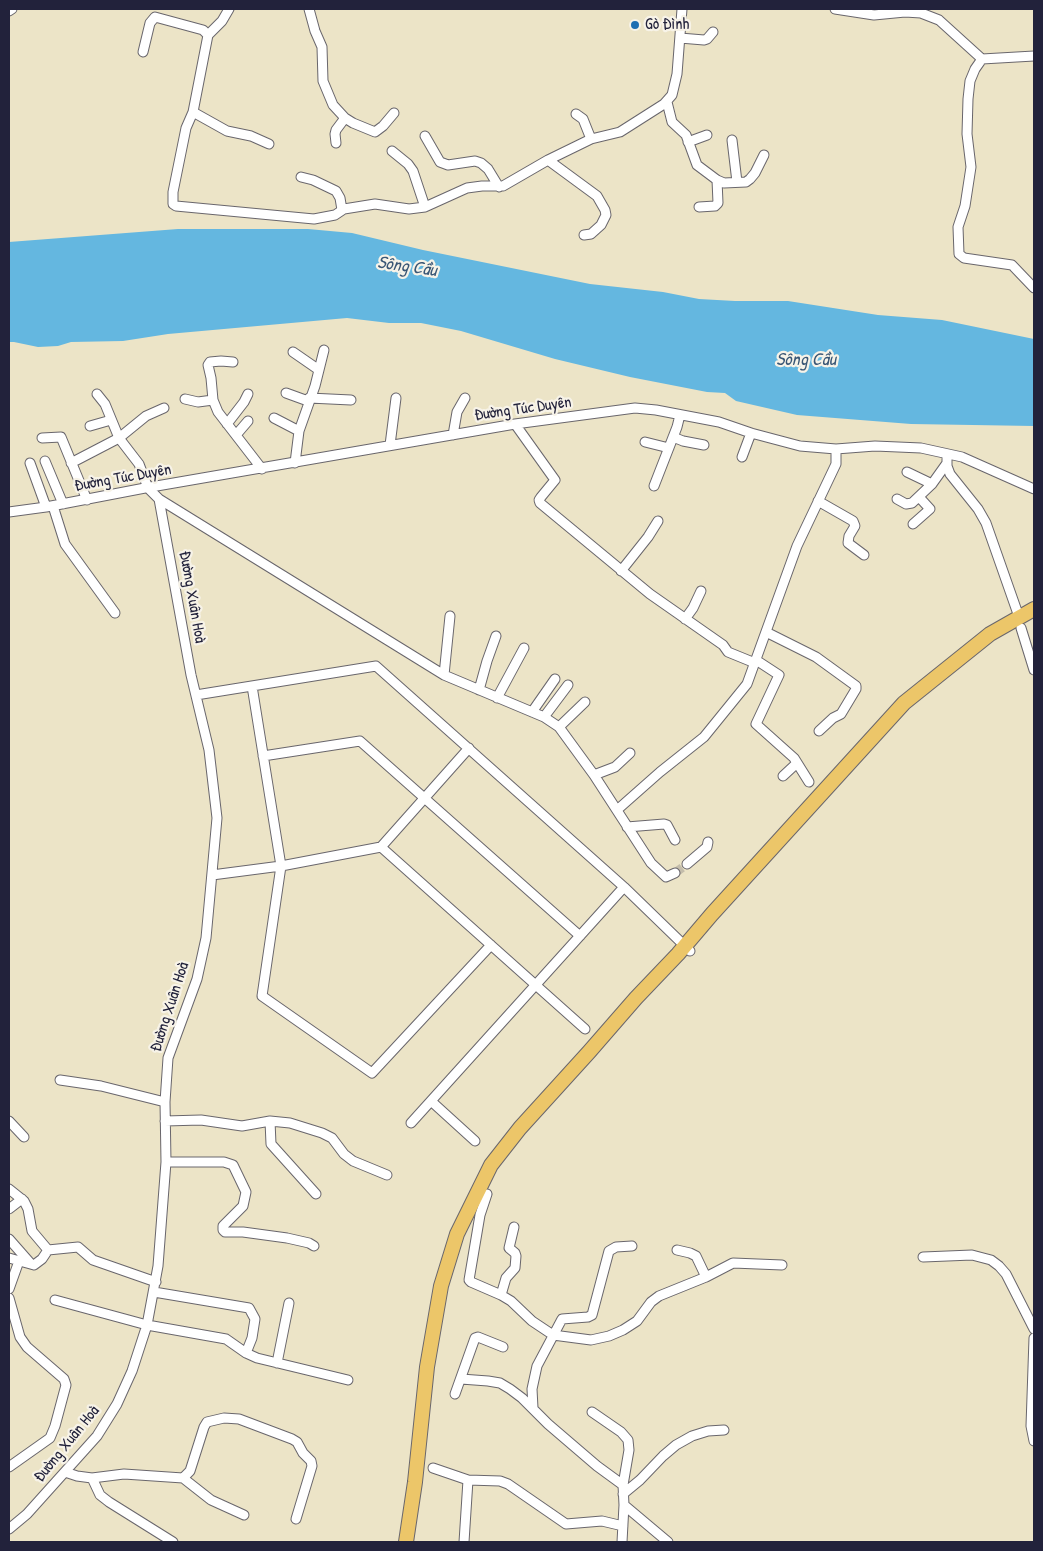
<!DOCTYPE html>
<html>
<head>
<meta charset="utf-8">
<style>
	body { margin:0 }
	#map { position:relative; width:1043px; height:1551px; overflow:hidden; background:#ece4c7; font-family:"Patrick Hand",sans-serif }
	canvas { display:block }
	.frame { position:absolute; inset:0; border:10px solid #22223b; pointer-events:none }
</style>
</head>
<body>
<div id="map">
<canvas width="1043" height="1551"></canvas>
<div class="frame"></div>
</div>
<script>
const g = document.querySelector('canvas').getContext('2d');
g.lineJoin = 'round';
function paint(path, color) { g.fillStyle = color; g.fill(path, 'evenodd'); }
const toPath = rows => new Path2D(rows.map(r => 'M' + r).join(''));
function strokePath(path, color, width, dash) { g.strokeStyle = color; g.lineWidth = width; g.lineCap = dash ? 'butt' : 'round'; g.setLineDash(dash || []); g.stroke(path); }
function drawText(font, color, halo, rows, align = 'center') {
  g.font = font + ' "Patrick Hand",sans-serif'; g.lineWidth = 4.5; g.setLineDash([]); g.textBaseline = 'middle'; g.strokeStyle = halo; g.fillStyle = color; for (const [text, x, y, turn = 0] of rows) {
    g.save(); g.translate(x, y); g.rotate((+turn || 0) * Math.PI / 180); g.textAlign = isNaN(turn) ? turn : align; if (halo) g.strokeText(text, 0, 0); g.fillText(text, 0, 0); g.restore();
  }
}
paint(toPath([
	[178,229,308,229,352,233,423,250,590,284,663,292,699,299,735,301,788,301,878,315,942,320,1034,339,1034,426,911,424,797,415,736,401,725,393,707,392,630,377,555,359,461,331,421,323,389,323,347,318,168,334,123,341,71,342,58,346,38,347,14,342,9,342,9,242]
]), '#64b7e0');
strokePath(toPath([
	[675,873,687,864]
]), '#c4bdab', 9, [9, 4.5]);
const minor = toPath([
	[229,9,222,21,208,35,193,112,186,128,173,192,173,204,176,206,314,219,335,215,344,209,375,204,409,209,425,207,467,188,482,186,503,186,548,160,591,139,620,132,664,104,672,95,677,74,682,9],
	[309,9,315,31,322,47,323,81,333,105,345,118,353,123,375,132,383,126,394,113],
	[835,9,874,15,905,12,921,13,939,20,982,59,1034,56],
	[9,11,12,9],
	[680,38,704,40,707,39,713,32],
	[143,52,150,23,155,17,203,30,208,35],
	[982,59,975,69,970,81,968,99,967,134,971,167,965,206,958,227,959,254,964,258,1012,265,1034,288],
	[667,102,672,122,686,135,697,165,717,180,724,183,746,182,750,179,755,173,764,155],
	[193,112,227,131,251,136,269,144],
	[576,114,583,119,591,139],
	[425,136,440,162,448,165,475,161,481,163,488,169,499,187],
	[732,140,737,182],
	[688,142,707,135],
	[336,143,335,134,336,130,345,118],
	[392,151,408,164,413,171,425,207],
	[548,160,597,196,605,210,606,215,601,225,591,234,584,235],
	[301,177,313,180,336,191,340,198,342,210],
	[699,207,715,206,718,203,717,180],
	[293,352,319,370],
	[233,362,221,361,210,362,208,365,211,378,213,400,218,412,262,469],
	[286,393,308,401],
	[309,398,351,400],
	[185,399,198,402,213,400],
	[274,418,299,431],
	[227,424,244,402,248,394],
	[515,424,555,480,541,497,539,500,540,503,650,594,723,645,728,652,755,663],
	[90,426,111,420],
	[236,435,248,421],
	[453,435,457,412,465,398],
	[673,437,683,441,704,445],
	[42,438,61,437,87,500],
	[645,442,669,448],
	[390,445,396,398],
	[947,454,947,466,950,474,978,509,986,523,1018,614],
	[742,457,751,433],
	[45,461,63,504],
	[30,463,46,507],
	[71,463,119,438,146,416,164,408],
	[295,463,299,431,315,386,324,350],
	[907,472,932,484],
	[654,486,677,427,680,415],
	[159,499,444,675,544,717,559,727,594,775,651,863,666,877,675,873],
	[897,499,906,504,912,503,932,484,947,463],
	[818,501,853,521,855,526,849,536,848,543,864,555],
	[53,506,65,544,115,613],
	[9,512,46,507,145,488,515,424,635,408,656,410,719,422,751,433,800,446,836,449,875,446,921,448,962,457,1034,489],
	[913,524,930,509,919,497],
	[621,571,648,537,658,521],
	[685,619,693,608,701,591],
	[1021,628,1034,670],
	[766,632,816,657,856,686,856,689,841,714,833,718,819,731],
	[756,660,779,675,756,724,794,758,809,782],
	[444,675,450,616],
	[252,686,281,866,262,996,372,1073,491,945],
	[479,690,487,661,496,636],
	[196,695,376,666,624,887,690,951],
	[497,698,524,648],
	[532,712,555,679],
	[544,717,568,685],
	[559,727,585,702],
	[263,756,360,741,580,936],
	[594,775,615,767,630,753],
	[783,776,797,763],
	[617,810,660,772,704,737,747,684,797,546,836,464,836,449],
	[627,827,664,824,667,825,675,840],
	[381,847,469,748],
	[687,864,707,847,708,842],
	[212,875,281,866,381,847,585,1029],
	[60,1080,101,1086,165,1102],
	[431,1101,475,1141],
	[9,1121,24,1137],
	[165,1121,201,1120,242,1126,270,1121,290,1123,322,1133,332,1138,344,1154,353,1161,387,1175],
	[270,1121,271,1144,316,1194],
	[411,1123,624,887],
	[166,1162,224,1162,233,1165,246,1192,243,1206,223,1226,223,1230,225,1232,243,1232,287,1238,309,1243,314,1246],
	[9,1189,24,1201,28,1209,32,1231,48,1250,78,1247,93,1260,156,1282],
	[487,1194,480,1215,469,1280,471,1282,501,1295,511,1301,532,1321,553,1335,591,1340,609,1336,623,1330,637,1321,651,1302,659,1296,706,1277,733,1263,782,1265],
	[9,1209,22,1199],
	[9,1239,31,1264],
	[677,1250,690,1253,696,1256,706,1277],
	[923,1257,972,1255,991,1260,999,1266,1006,1274,1034,1329],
	[9,1258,34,1265,42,1259,48,1250],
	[9,1289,19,1261],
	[154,1292,249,1308,255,1319,252,1338,246,1353],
	[501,1295,506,1278,515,1268,516,1256,515,1253,509,1248,514,1227],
	[9,1298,20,1337,27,1347,64,1379,66,1385,55,1426,50,1438,9,1467],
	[55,1300,147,1325,226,1339,246,1353,257,1358,348,1380],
	[1034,1338,1031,1426,1034,1441],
	[277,1363,289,1303],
	[461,1379,488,1381,500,1383,510,1389,522,1398,548,1424,597,1466,623,1485],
	[455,1394,475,1338,478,1337,503,1347],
	[533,1408,532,1389,537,1366,562,1319,588,1317,592,1315,609,1251,616,1247,632,1246],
	[592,1412,621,1432,628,1440,629,1450,623,1485,624,1505,622,1542],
	[433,1468,468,1480,500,1481,508,1484,566,1524,602,1521,623,1526],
	[65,1472,77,1476,92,1478,100,1495,109,1502,173,1542],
	[92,1478,124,1474,183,1478,190,1471,204,1427,207,1422,224,1418,239,1419,292,1439,297,1442,303,1453,311,1461,312,1466,296,1519],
	[183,1478,211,1500,244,1515],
	[623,1494,640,1480,663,1456,676,1445,692,1436,708,1431,724,1430],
	[624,1505,668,1542],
	[9,1529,27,1514,97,1436,117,1404,132,1371,147,1325,158,1266,166,1162,165,1102,168,1058,197,979,206,938,217,818,209,750,191,675,159,499,148,488,139,464,119,438,105,404,97,394],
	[464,1542,468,1480]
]);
const highway = toPath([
	[406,1542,415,1482,427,1367,441,1286,457,1234,491,1165,520,1128,589,1052,636,998,678,954,712,914,904,703,990,634,1034,609]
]);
strokePath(minor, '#69666c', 11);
strokePath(highway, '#69666c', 16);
strokePath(minor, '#fff', 9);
strokePath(highway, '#ecc669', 14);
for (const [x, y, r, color] of [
	[635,25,5,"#1f6fb2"]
]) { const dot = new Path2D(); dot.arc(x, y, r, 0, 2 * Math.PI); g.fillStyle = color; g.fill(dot); strokePath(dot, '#f7f3e8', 2); }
drawText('16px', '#22223b', '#f7f3e8', [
	["Gò Đình",645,25]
], 'left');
drawText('16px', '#22223b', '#f7f3e8', [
	["Đường Túc Duyên",523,409,-8],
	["Đường Túc Duyên",123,478,-10],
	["Đường Xuân Hoà",192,597,80],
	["Đường Xuân Hoà",170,1007,-72],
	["Đường Xuân Hoà",67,1444,-51]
]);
drawText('italic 18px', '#395675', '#f7f3e8', [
	["Sông Cầu",407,267,8],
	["Sông Cầu",806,360]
]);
</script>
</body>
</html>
